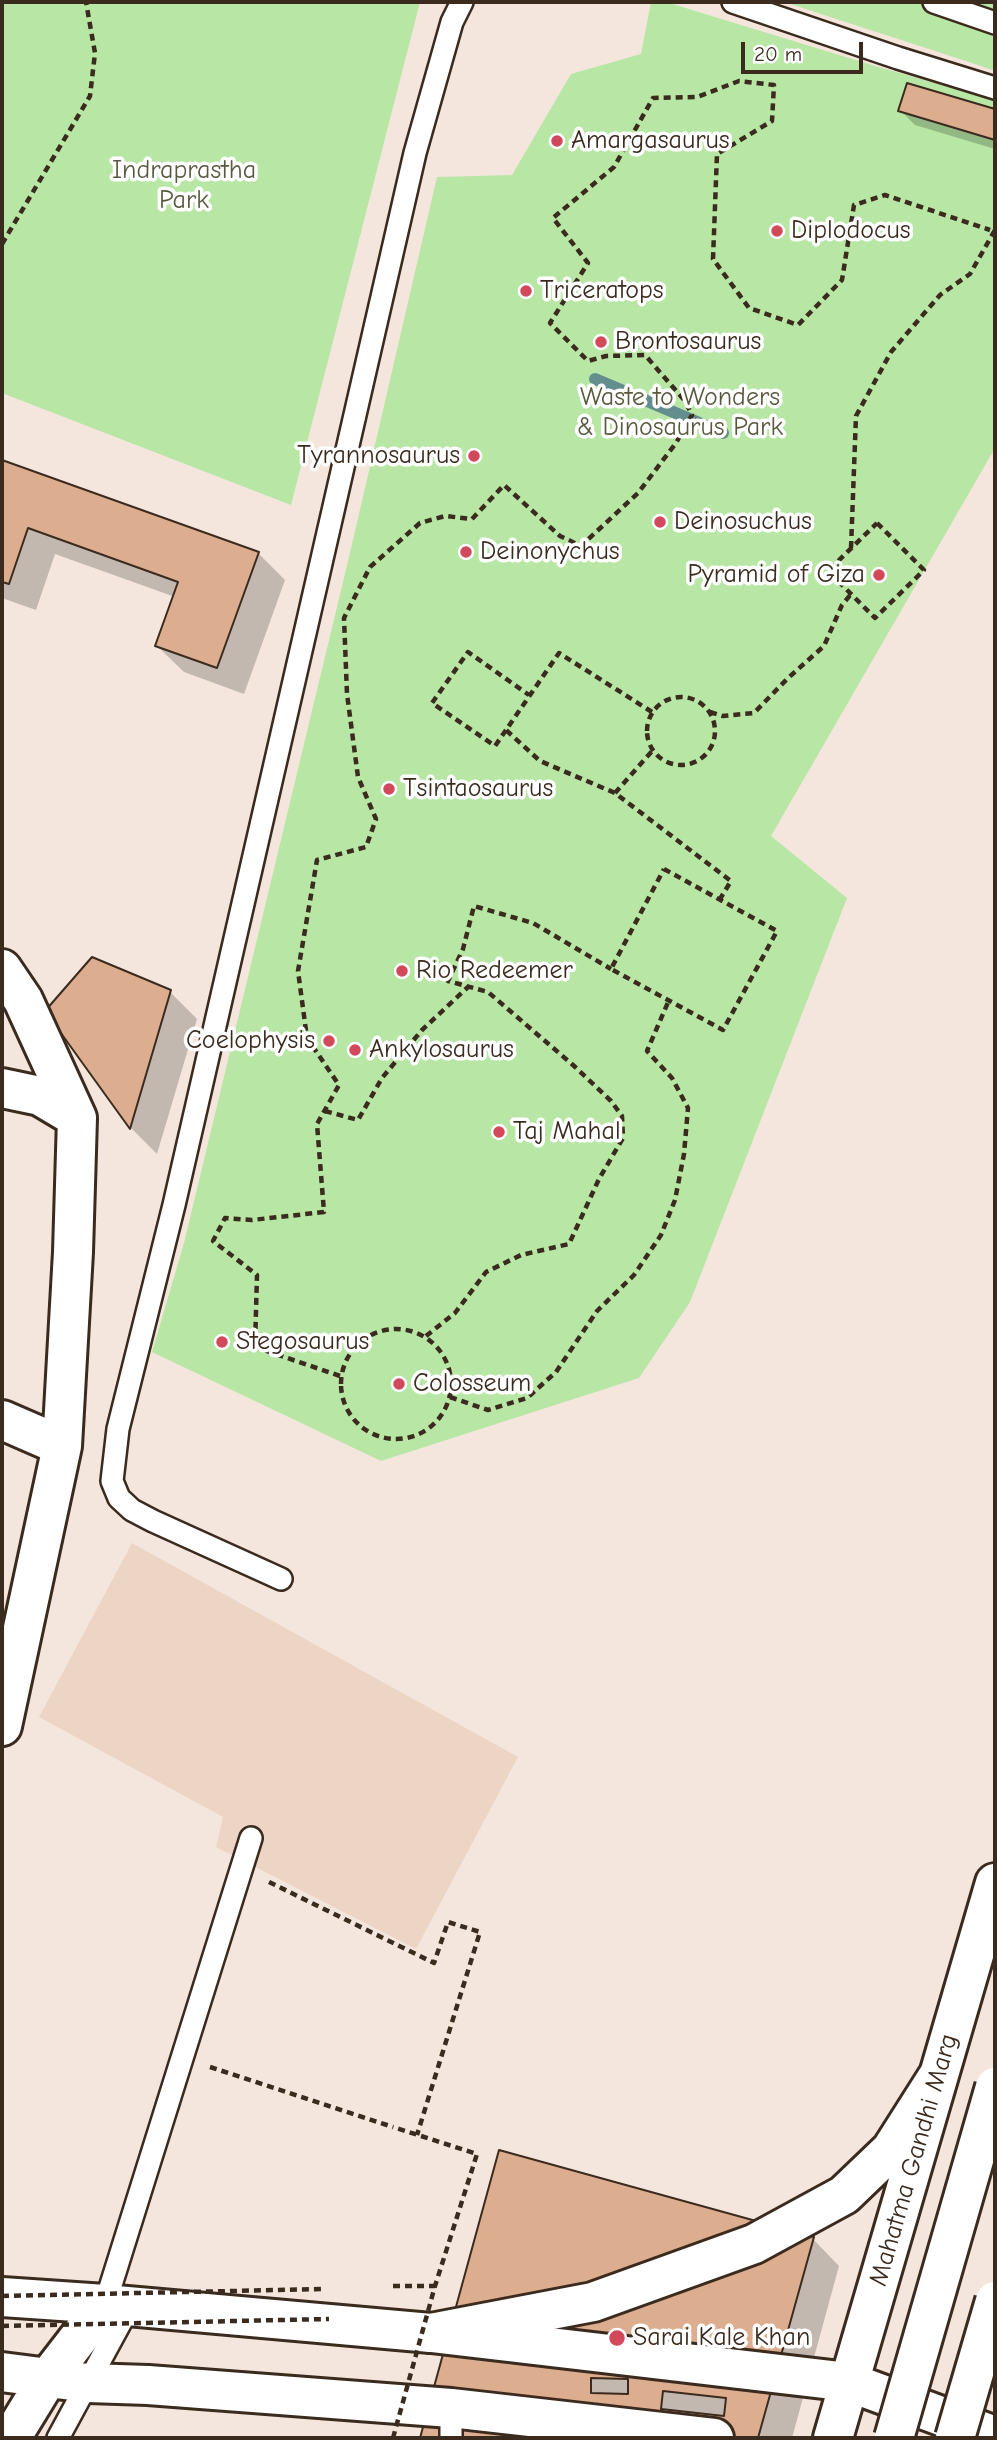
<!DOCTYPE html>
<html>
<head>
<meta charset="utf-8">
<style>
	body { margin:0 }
	#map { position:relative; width:997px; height:2440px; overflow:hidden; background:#f4e6dd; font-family:"Comic Neue",sans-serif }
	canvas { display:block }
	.frame { position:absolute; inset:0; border:4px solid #3b2a1e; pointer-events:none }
	.scale { position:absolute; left:741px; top:42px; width:122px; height:32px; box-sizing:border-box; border:4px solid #3b2a1e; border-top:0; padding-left:9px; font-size:21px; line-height:24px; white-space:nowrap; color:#3b2a1e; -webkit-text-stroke:5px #fff; paint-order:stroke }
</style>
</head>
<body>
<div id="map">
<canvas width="997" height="2440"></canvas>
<div class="frame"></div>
<div class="scale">20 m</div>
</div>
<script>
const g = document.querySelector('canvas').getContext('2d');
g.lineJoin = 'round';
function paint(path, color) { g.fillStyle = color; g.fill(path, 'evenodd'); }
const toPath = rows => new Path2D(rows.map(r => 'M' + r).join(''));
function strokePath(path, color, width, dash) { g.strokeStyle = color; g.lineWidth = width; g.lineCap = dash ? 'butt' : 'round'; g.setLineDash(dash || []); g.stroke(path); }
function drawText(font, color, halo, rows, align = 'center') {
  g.font = font + ' "Comic Neue",sans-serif'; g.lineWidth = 7; g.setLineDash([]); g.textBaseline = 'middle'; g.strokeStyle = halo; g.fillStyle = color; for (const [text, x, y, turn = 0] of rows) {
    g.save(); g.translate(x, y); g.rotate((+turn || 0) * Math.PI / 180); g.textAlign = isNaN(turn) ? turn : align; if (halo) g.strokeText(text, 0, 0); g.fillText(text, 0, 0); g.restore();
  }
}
paint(toPath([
	[132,1543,518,1757,416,1949,216,1847,223,1817,39,1717]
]), '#edd5c5');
paint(toPath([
	[2,2,420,2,291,505,2,393],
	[651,2,666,2,875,66,995,100,995,448,771,836,847,898,690,1302,639,1378,381,1461,152,1352,184,1243,349,557,437,177,512,175,571,74,641,54],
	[784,2,995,2,995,71,972,63]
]), '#b7e6a5');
paint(toPath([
	[908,85,995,111,995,149,915,125,900,110],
	[2,461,258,553,285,580,244,694,184,672,157,646,175,597,55,554,36,610,2,598],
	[170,992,197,1019,157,1154,131,1128,47,1011],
	[501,2153,813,2239,839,2266,792,2438,422,2438]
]), '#0003');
strokePath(toPath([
	[595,379,723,433]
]), '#648e8d', 12);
const building = toPath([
	[907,83,995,109,995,140,898,111,907,83],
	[2,460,259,552,217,668,155,646,178,582,28,528,9,584,2,582,2,460],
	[92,957,171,990,130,1129,45,1011,92,957],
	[499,2150,814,2237,758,2438,420,2438,499,2150],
	[591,2378,628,2379,628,2394,591,2393,591,2378],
	[663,2391,726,2398,724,2416,661,2409,663,2391]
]);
paint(building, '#dcad8e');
strokePath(building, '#3b2a1e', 2);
const lane = toPath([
	[733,2,898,58,995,88],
	[934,2,995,23],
	[281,1579,153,1521,132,1510,119,1498,112,1481,118,1429,174,1205,415,153,452,22,462,2],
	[105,2304,251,1838],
	[58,2438,129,2307],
	[451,2438,451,2408]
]);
const street = toPath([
	[2,969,23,1000,77,1118,73,1252,62,1446,2,1726],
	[2,1088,40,1096,77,1118],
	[2,1420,62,1446],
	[2,2297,105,2304,431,2333,849,2382,995,2436],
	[2,2372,88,2383,148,2385,451,2408,714,2438],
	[11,2438,47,2379,105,2304]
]);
const primary = toPath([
	[431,2333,593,2302,754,2244,844,2195,891,2150,938,2076],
	[833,2438,995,1883]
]);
strokePath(lane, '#3b2a1e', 26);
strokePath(street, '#3b2a1e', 44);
strokePath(primary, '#3b2a1e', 44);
strokePath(toPath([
	[2,244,90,96,95,53,86,2],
	[877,523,924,570,875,618,828,571,877,523],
	[851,548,856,416,891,352,940,295,970,274,995,230],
	'647 731a34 34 0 1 1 68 0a34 34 0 1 1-68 0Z',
	[652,712,559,653,506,730,540,761,615,793,731,881,720,899],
	[710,712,723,716,754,713,787,679,824,646,842,605,851,594],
	[506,730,495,746,432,703,468,652,529,695],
	[615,793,653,750],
	[664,869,777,931,723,1030,611,969,664,869],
	[325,1111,358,1120,382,1078,422,1030,468,987],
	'341 1384a55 55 0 1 1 110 0a55 55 0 1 1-110 0Z',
	[426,1336,455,1313,486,1272,521,1255,569,1244,599,1179,623,1138,622,1116,611,1101,573,1065,488,992,448,981,463,949,474,906,533,923,611,969],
	[340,1376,255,1347,257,1275,213,1241,225,1218,252,1220,324,1212,317,1124,339,1085,307,1038,298,971,317,860,366,847,376,819,358,777,347,694,344,618,370,567,420,523,445,516,472,519,504,485,560,536,581,546,638,493,676,443,692,415,685,401,645,355,606,356,588,361,550,323,588,263,553,218,614,167,653,98,697,97,739,81,774,85,772,121,717,154,713,259,749,308,798,325,842,280,854,205,885,195,990,230],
	[450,1397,488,1410,527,1398,556,1372,597,1311,634,1275,661,1235,675,1200,684,1154,688,1108,672,1078,647,1051,669,1000],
	[269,1882,434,1963,448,1922,480,1932,417,2135],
	[210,2067,393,2127],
	[393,2286,435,2286]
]), '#3b2a1e', 4.5, [7, 5]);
strokePath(lane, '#fff', 21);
strokePath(street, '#fff', 38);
strokePath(primary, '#fff', 38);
const highwayBridge = toPath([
	[894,2438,995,2087],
	[955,2438,995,2301]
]);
strokePath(highwayBridge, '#3b2a1e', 44, []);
strokePath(toPath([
	[2,2296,323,2289],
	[2,2326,329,2319],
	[393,2438,435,2286,477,2154,393,2127]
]), '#3b2a1e', 4.5, [7, 5]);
strokePath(highwayBridge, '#fff', 38);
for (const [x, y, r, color] of [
	[557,141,7,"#d1495b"],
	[777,231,7,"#d1495b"],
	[526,291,7,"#d1495b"],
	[601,342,7,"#d1495b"],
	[474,456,7,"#d1495b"],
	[660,522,7,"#d1495b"],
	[466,552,7,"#d1495b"],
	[879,575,7,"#d1495b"],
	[389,789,7,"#d1495b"],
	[402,971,7,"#d1495b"],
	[329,1041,7,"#d1495b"],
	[355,1050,7,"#d1495b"],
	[499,1132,7,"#d1495b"],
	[222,1342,7,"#d1495b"],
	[399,1384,7,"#d1495b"],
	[617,2338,9,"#d1495b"]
]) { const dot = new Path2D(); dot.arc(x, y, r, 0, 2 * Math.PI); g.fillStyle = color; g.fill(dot); strokePath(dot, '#fff', 2.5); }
drawText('26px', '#3b2a1e', '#fff', [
	["Amargasaurus",571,141],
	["Diplodocus",791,231],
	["Triceratops",540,291],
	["Brontosaurus",615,342],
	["Tyrannosaurus",460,456,"right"],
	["Deinosuchus",674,522],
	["Deinonychus",480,552],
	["Pyramid of Giza",865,575,"right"],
	["Tsintaosaurus",403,789],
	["Rio Redeemer",416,971],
	["Coelophysis",315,1041,"right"],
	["Ankylosaurus",369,1050],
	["Taj Mahal",513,1132],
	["Stegosaurus",236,1342],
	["Colosseum",413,1384],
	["Sarai Kale Khan",633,2338]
], 'left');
drawText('26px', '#5a5940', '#fff', [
	["Indraprastha",184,171],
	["Park",184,201],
	["Waste to Wonders",680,398],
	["& Dinosaurus Park",680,428]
]);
drawText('26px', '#3b2a1e', '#fff', [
	["Mahatma Gandhi Marg",914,2160,-74]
]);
</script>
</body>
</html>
